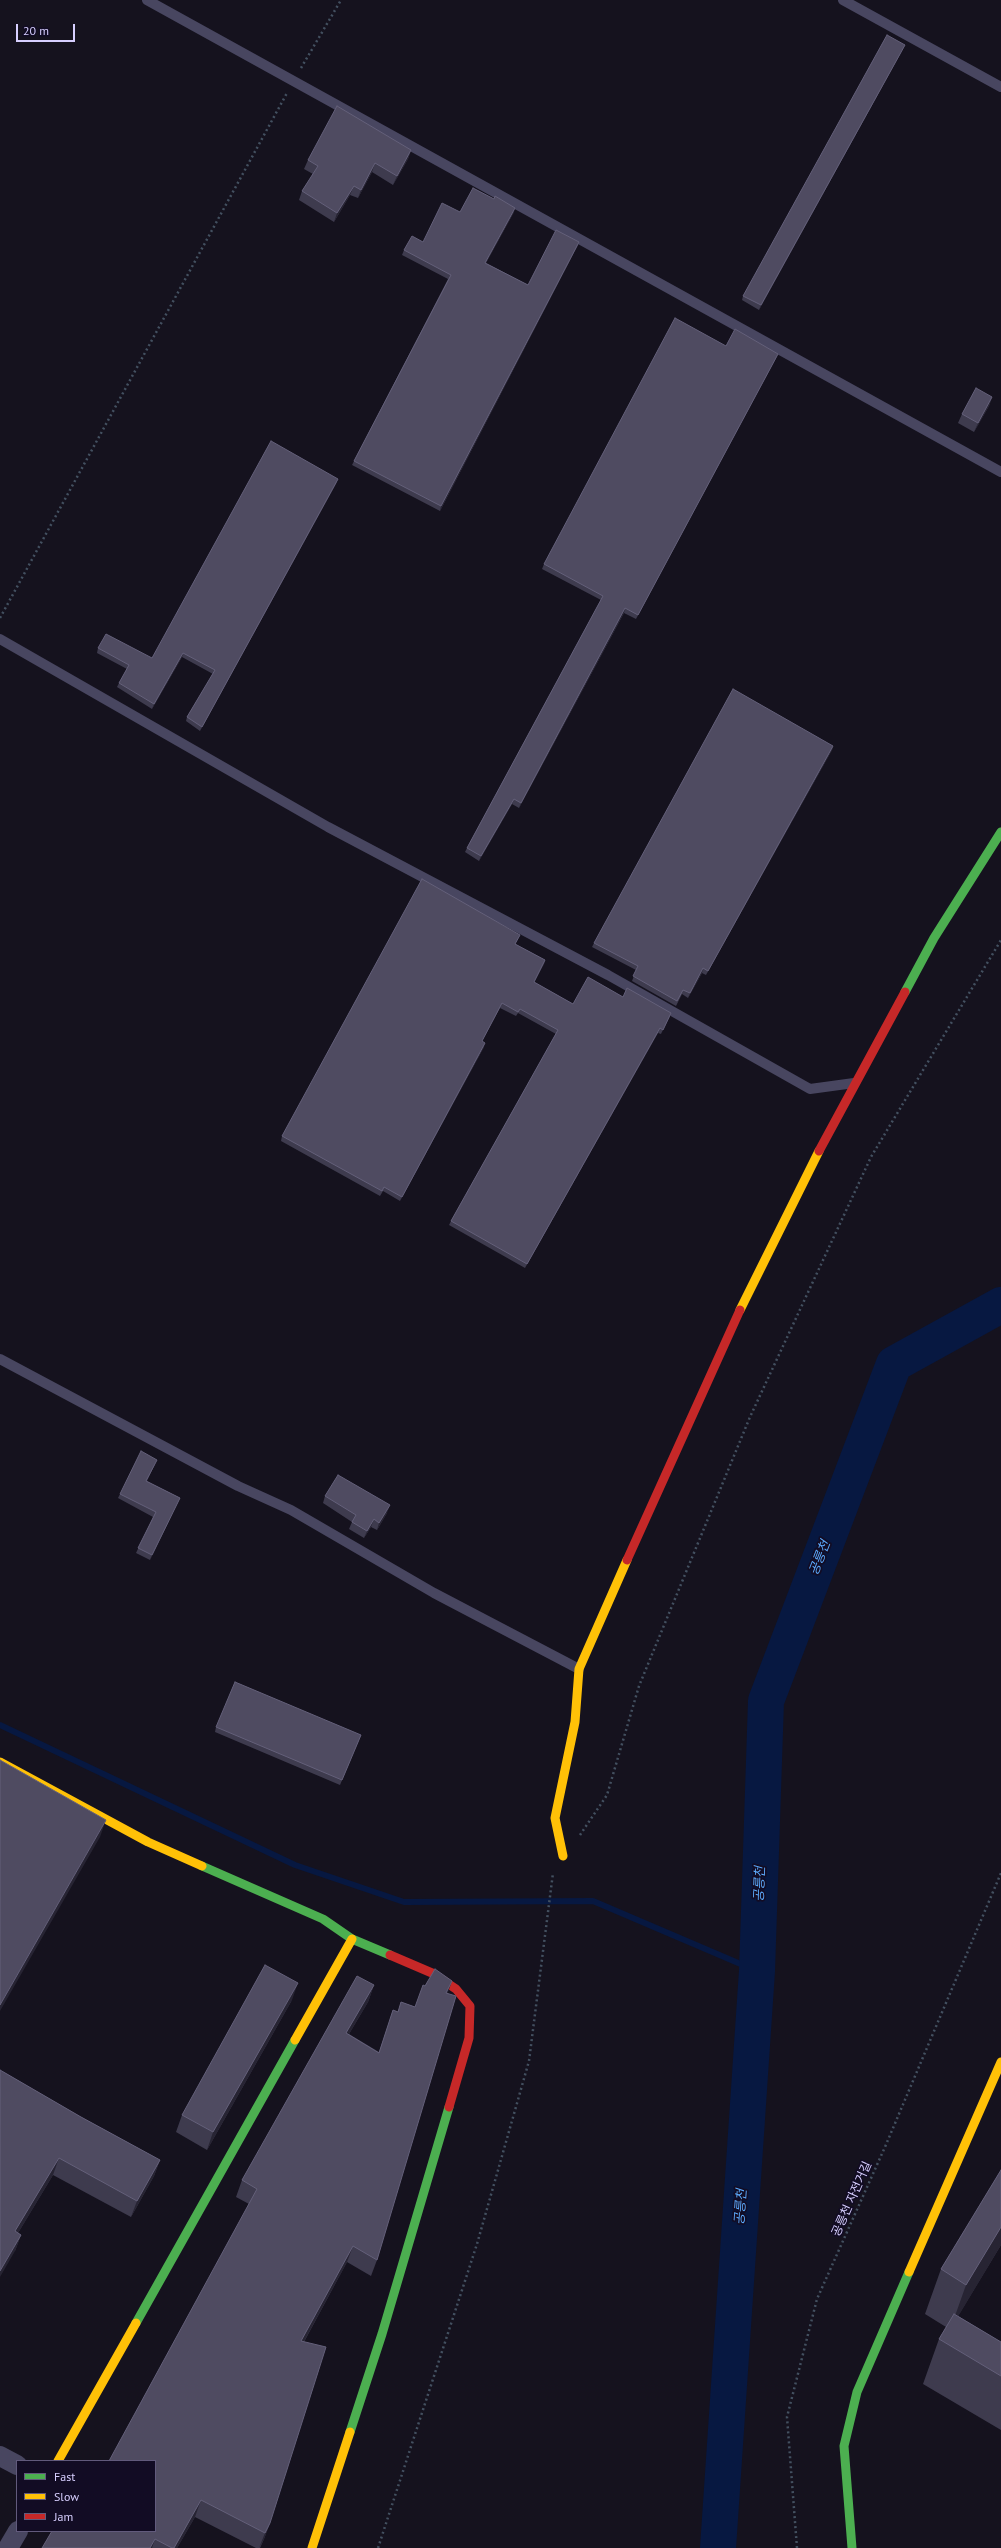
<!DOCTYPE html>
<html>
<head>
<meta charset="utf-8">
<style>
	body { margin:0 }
	#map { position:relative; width:1001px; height:2548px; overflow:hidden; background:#15121e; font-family:"PT Sans",sans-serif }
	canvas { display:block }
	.legend { position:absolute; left:16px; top:2460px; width:140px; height:72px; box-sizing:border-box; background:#120c24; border:1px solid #615a7c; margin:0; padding:5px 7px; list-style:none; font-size:12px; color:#d7cfff }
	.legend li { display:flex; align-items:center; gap:8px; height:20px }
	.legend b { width:20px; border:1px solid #615a7c }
	.scale { position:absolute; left:16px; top:24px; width:59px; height:18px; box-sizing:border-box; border:2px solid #d7cfff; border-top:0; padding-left:5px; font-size:12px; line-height:14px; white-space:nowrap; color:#d7cfff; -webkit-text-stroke:3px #120c24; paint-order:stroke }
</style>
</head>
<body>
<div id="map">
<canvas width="1001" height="2548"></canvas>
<ul class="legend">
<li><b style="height:5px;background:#4caf50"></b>Fast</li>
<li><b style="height:5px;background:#ffc107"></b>Slow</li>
<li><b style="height:5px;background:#c62828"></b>Jam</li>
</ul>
<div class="scale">20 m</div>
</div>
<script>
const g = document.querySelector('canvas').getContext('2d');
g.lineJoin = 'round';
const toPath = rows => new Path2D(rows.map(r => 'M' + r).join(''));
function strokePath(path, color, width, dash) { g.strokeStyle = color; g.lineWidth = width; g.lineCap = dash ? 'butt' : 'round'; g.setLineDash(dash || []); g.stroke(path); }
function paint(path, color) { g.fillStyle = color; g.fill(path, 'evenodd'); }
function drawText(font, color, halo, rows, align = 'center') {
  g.font = font + ' "PT Sans","Noto Sans KR",sans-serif'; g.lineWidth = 3.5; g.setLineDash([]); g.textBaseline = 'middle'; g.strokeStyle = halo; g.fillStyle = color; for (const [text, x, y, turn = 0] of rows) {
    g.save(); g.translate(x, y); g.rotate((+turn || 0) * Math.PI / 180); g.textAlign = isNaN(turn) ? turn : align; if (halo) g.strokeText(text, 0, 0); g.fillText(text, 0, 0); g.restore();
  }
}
strokePath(toPath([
	[0,1725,295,1865,404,1902,593,1901,757,1971]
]), '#071841', 6);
strokePath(toPath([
	[718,2548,757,1971,766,1701,894,1364,1001,1305]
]), '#071841', 36);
strokePath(toPath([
	[301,68,341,0],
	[0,618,287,93],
	[580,1835,607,1795,639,1686,750,1417,871,1157,1001,940],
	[378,2548,477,2244,529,2061,553,1873],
	[797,2548,787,2417,817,2299,885,2147,1001,1873]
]), '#435060', 2.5, [2, 3]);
strokePath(toPath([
	[147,0,1001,472],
	[843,0,1001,87],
	[0,639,328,827,608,975,810,1089,854,1083],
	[0,1359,238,1486,291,1510,434,1593,579,1669]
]), '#484660', 10);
strokePath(toPath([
	[0,2456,17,2465],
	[8,2548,18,2531]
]), '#484660', 20);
strokePath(toPath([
	[905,992,934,938,1001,832],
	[202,1866,323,1919,352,1939,390,1955],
	[136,2323,295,2040],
	[350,2432,382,2334,449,2107],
	[852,2548,844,2446,857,2392,909,2272]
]), '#4caf50', 9);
strokePath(toPath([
	[740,1310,819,1151],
	[0,1762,148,1842,202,1866],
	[563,1856,555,1818,575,1722,579,1669,627,1560],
	[295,2040,352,1939],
	[909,2272,1001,2062],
	[58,2461,136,2323],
	[312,2548,350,2432]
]), '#ffc107', 9);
strokePath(toPath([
	[819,1151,905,992],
	[627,1560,740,1310],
	[390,1955,432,1973,456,1989,470,2006,469,2038,449,2107]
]), '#c62828', 9);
paint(toPath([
	[903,49,759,310,742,300,743,296],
	[411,150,408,159,393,185,372,172,358,198,350,195,334,222,299,200,302,191,313,174,304,169,308,160],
	[460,212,514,212,486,263,528,285,579,242,577,247,440,511,352,465,354,461,448,279,402,255,404,250,423,242],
	[726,346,776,358,636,619,624,613,519,808,512,804,479,861,465,852,467,848,601,600,542,569,544,564],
	[992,397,989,406,974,432,958,423,962,414],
	[338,479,336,484,200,731,186,721,187,717,213,674,182,657,152,709,117,687,119,683,127,669,97,653,98,648,152,658],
	[833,746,832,750,706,975,702,973,688,998,682,994,676,1006,632,981,636,970,592,947,594,943],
	[520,935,515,944,545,960,544,964,534,982,573,1004,623,997,671,1013,661,1034,658,1033,525,1268,449,1225,451,1221,556,1034,518,1013,516,1016,500,1008,482,1041,484,1047,400,1201,383,1191,380,1196,281,1141,282,1136],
	[155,1464,147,1481,180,1498,178,1502,150,1560,136,1553,153,1517,118,1498,120,1494],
	[325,1496,387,1513,377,1530,371,1527,364,1538,349,1529,352,1522,323,1503],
	[216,1727,361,1735,340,1785,215,1732],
	[374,1985,368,2002,349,2034,379,2052,393,2010,398,2012,401,2002,415,2007,448,1994,377,2260,371,2276,347,2262,304,2342,270,2523,264,2539,260,2548,256,2548,195,2517,177,2548,42,2548,155,2531,249,2204,236,2197,242,2180],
	[292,2000,207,2150,176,2132,182,2115],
	[0,2070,81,2117,160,2160,154,2176,131,2217,53,2175,18,2233,21,2235,15,2251],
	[1001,2170,1001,2245,958,2316,1001,2342,1001,2430,923,2384,939,2339,946,2327,925,2314,941,2269]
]), '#3e3b4e');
paint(toPath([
	[905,45,903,49,759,310,761,305],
	[411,150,408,159,393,185,397,176],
	[375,163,372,172,358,198,361,190],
	[354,186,350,195,334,222,337,213],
	[515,208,514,212,483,268,485,263],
	[579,242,577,247,440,511,441,506],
	[778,354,776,358,636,619,638,615],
	[992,397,989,406,974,432,978,423],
	[338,479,336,484,200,731,202,727],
	[625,608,624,613,519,808,521,803],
	[183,653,182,657,152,709,154,704],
	[833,746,832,750,706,975,708,971],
	[514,799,512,804,479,861,481,856],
	[545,960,544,964,532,987,534,982],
	[703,968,702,973,688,998,690,993],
	[502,1003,500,1008,480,1045,482,1041],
	[671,1013,670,1017,661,1034,663,1030],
	[660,1028,658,1033,525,1268,527,1264],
	[485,1043,484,1047,400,1201,402,1197],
	[157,1460,155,1464,145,1485,146,1481],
	[180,1498,178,1502,150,1560,152,1555],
	[390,1505,387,1513,377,1530,379,1523],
	[374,1519,371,1527,364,1538,367,1531],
	[106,1820,100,1837,0,2011,0,2005],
	[452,1981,446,1998,446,1993],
	[298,1983,292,2000,207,2150,213,2132],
	[374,1985,368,2002,340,2049,346,2033],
	[59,2158,53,2175,9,2248,15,2231],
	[160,2160,154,2176,131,2217,137,2201],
	[1001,2227,1001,2245,950,2330,966,2285],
	[21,2235,15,2251,0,2277,0,2271],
	[353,2246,347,2262,295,2358,301,2341],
	[201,2500,195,2517,177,2548,174,2548],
	[270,2523,264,2539,259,2548,265,2533],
	[155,2539,152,2548,150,2548]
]), '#272433');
const building = toPath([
	[887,35,905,45,761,305,743,296,887,35],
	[337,106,411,150,397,176,375,163,361,190,354,186,337,213,302,191,318,166,308,160,337,106],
	[473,188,494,199,495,196,515,208,485,263,528,285,556,230,579,242,441,506,354,461,451,275,404,250,412,236,423,242,442,203,460,212,473,188],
	[675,318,726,346,735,329,778,354,638,615,625,608,521,803,514,799,481,856,467,848,603,596,544,564,675,318],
	[976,388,992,397,978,423,962,414,976,388],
	[271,441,338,479,202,727,187,717,215,670,183,653,154,704,119,683,129,665,98,648,106,634,152,658,271,441],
	[733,689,833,746,708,971,703,968,690,993,683,990,677,1001,633,976,638,966,594,943,733,689],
	[422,879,520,935,515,944,545,960,534,982,573,1004,588,977,623,997,627,988,671,1013,663,1030,660,1028,527,1264,451,1221,558,1030,520,1009,518,1012,502,1003,482,1041,485,1043,402,1197,384,1187,382,1191,282,1136,422,879],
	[141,1451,157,1460,146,1481,180,1498,152,1555,138,1548,156,1512,120,1494,141,1451],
	[338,1475,390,1505,379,1523,374,1519,367,1531,352,1522,356,1515,325,1496,338,1475],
	[235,1682,361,1735,342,1780,216,1727,235,1682],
	[0,1760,106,1820,0,2005,0,1760],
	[265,1965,298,1983,213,2132,182,2115,265,1965],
	[435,1969,452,1981,446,1993,456,1996,377,2260,353,2246,301,2341,326,2347,270,2523,265,2533,201,2500,174,2548,172,2548,155,2539,150,2548,42,2548,52,2531,155,2531,155,2461,109,2461,257,2189,242,2180,357,1976,374,1985,346,2033,379,2053,393,2010,398,2012,401,2002,415,2007,423,1985,425,1986,435,1969],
	[0,2070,81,2117,160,2160,137,2201,59,2158,15,2231,21,2235,0,2271,0,2070],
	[1001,2170,1001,2227,966,2285,941,2269,1001,2170],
	[954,2314,1001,2342,1001,2376,939,2339,954,2314]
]);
paint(building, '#4f4b61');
strokePath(building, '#64607a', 1);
drawText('12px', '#d7cfff', '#120c24', [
	["공릉천 자전거길",852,2199,-66]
]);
drawText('italic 13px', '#5dacff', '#120c24', [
	["공릉천",820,1558,-69],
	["공릉천",760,1884,-88],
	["공릉천",741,2207,-86]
]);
</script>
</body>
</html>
